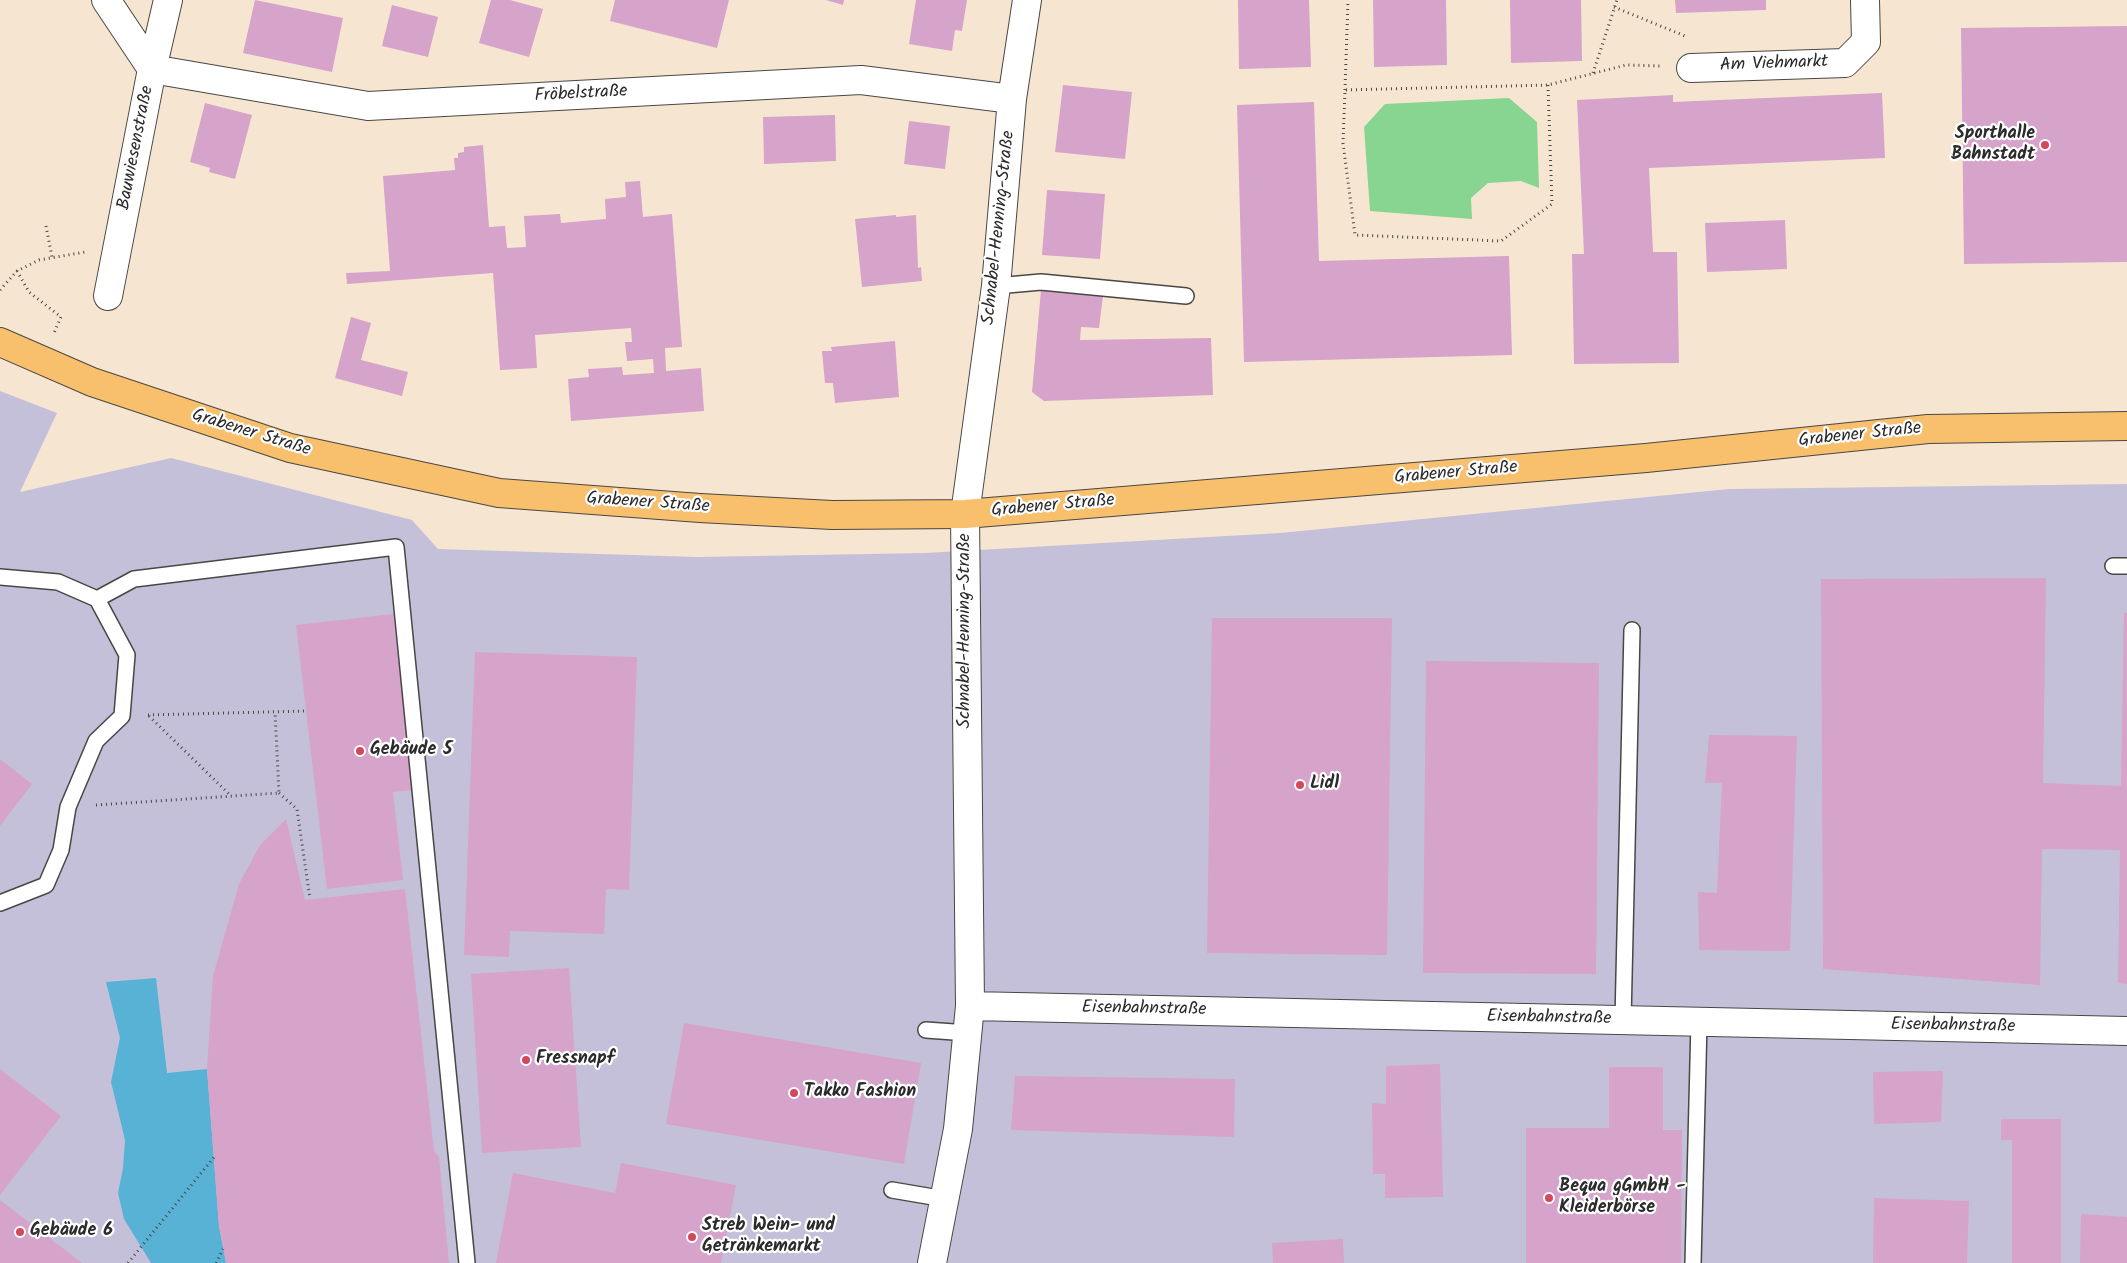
<!DOCTYPE html>
<html>
<head>
<meta charset="utf-8">
<style>
	body { margin:0 }
	canvas { display:block; background:#f6e6d1 }
</style>
</head>
<body>
<canvas width="2127" height="1263"></canvas>
<script>
const g = document.querySelector('canvas').getContext('2d');
g.lineJoin = 'round';
function paint(path, color) { g.fillStyle = color; g.fill(path, 'evenodd'); }
const toPath = rows => new Path2D(rows.map(r => 'M' + r).join(''));
function strokePath(path, color, width, dash) { g.strokeStyle = color; g.lineWidth = width; g.lineCap = dash ? 'butt' : 'round'; g.setLineDash(dash || []); g.stroke(path); }
function drawText(font, color, halo, rows, align = 'center') {
  g.font = font + ' Kalam,sans-serif'; g.lineWidth = 4.5; g.setLineDash([]); g.textBaseline = 'middle'; g.strokeStyle = halo; g.fillStyle = color; for (const [text, x, y, turn = 0] of rows) {
    g.save(); g.translate(x, y); g.rotate((+turn || 0) * Math.PI / 180); g.textAlign = isNaN(turn) ? turn : align; if (halo) g.strokeText(text, 0, 0); g.fillText(text, 0, 0); g.restore();
  }
}
paint(toPath([
	[0,391,57,413,20,492,171,458,412,520,438,549,697,557,925,553,1280,533,1729,489,2127,484,2127,1263,0,1263]
]), '#c5c0da');
paint(toPath([
	[1509,98,1537,122,1539,188,1521,181,1488,183,1471,198,1472,219,1370,211,1364,127,1385,104]
]), '#88d491');
paint(toPath([
	[156,978,167,1073,207,1069,219,1226,226,1263,151,1263,124,1219,118,1193,123,1168,125,1140,111,1082,120,1038,106,982]
]), '#58b2d5');
paint(toPath([
	[255,0,343,18,332,72,243,53],
	[491,0,510,0,543,9,529,57,479,43],
	[615,0,729,0,717,48,610,21],
	[826,0,844,0,843,5],
	[916,0,967,0,962,31,955,30,952,51,909,44],
	[1238,0,1309,0,1311,67,1239,69],
	[1373,0,1446,0,1447,65,1374,67],
	[1510,0,1581,0,1582,61,1511,63],
	[1675,0,1766,0,1766,10,1676,13],
	[392,5,438,17,428,57,382,46],
	[2127,26,2127,262,1964,264,1961,28],
	[1063,85,1132,92,1125,159,1055,152],
	[1882,93,1885,158,1649,168,1653,252,1677,252,1679,363,1574,364,1572,254,1584,254,1577,100,1673,95,1673,102],
	[1314,102,1319,261,1509,256,1512,355,1244,362,1237,105],
	[205,103,252,115,235,179,209,172,210,168,190,162],
	[835,115,836,161,764,164,763,117],
	[909,121,950,126,945,169,904,164],
	[483,145,489,227,505,226,507,248,526,247,524,216,560,214,561,223,606,219,605,199,626,197,625,182,640,181,643,217,672,214,682,347,665,348,666,371,701,368,704,411,571,421,568,379,589,377,588,369,622,367,623,375,654,373,653,359,627,361,625,342,632,342,631,328,535,335,537,368,500,370,493,273,347,284,346,273,390,271,383,176,455,170,454,158,458,158,458,153,464,152,464,147],
	[1047,190,1105,194,1100,259,1042,255],
	[896,215,896,217,916,215,918,268,921,267,922,281,862,287,855,219],
	[1785,220,1787,269,1707,272,1705,223],
	[1041,290,1103,296,1099,328,1081,327,1080,340,1211,338,1213,395,1044,401,1032,392],
	[351,317,371,323,361,360,408,372,402,396,335,378],
	[895,341,899,397,835,403,833,383,825,383,822,351,832,351,831,347],
	[2046,578,2043,783,2121,786,2124,613,2127,613,2127,984,2118,983,2120,850,2042,849,2040,985,1823,969,1821,579],
	[393,614,413,790,393,792,403,880,327,889,296,625],
	[1212,618,1392,618,1387,955,1207,953],
	[475,652,637,657,629,890,606,889,604,934,510,931,509,957,464,955],
	[1426,661,1599,663,1596,974,1423,973],
	[1709,735,1797,736,1790,951,1699,950,1698,892,1717,893,1722,783,1705,783],
	[0,759,32,784,0,826],
	[286,819,305,900,405,889,434,1151,439,1157,449,1263,226,1263,219,1226,207,1069,213,976,239,884,260,845],
	[569,968,581,1147,482,1153,471,974],
	[684,1023,921,1063,904,1164,666,1124],
	[1440,1064,1443,1197,1385,1198,1385,1174,1373,1174,1372,1103,1386,1104,1386,1066],
	[1609,1067,1663,1067,1663,1130,1682,1130,1681,1263,1526,1263,1526,1128,1609,1128],
	[0,1069,61,1116,0,1195],
	[1943,1071,1941,1122,1874,1124,1873,1072],
	[1015,1076,1235,1079,1234,1137,1011,1130],
	[2001,1119,2061,1119,2061,1263,2012,1263,2012,1140,2001,1140],
	[621,1163,736,1185,721,1263,496,1263,513,1173,615,1193],
	[1874,1198,1969,1201,1967,1263,1873,1263],
	[0,1200,82,1263,0,1263],
	[2081,1214,2127,1217,2127,1263,2080,1263],
	[1343,1239,1344,1263,1273,1263,1272,1243]
]), '#d6a3cb');
const lane = toPath([
	[996,286,1041,282,1186,296],
	[2113,566,2127,566],
	[0,577,58,582,97,599,134,579,396,547,467,1263],
	[0,903,46,885,61,850,68,807,96,741,122,716,127,655,97,599],
	[1623,1020,1632,630],
	[926,1030,968,1033],
	[892,1190,945,1199],
	[1693,1263,1699,1022]
]);
const street = toPath([
	[106,0,152,69,368,106,861,80,1012,99],
	[1691,68,1845,63,1866,42,1865,0],
	[108,296,152,69,168,0],
	[970,1006,2127,1031],
	[932,1263,958,1129,970,1006,965,514,996,286,1012,99,1027,0]
]);
const primary = toPath([
	[0,342,92,382,290,448,499,493,700,508,832,515,965,514,1646,458,1928,429,2127,426]
]);
strokePath(lane, '#494744', 18);
strokePath(street, '#494744', 30);
strokePath(primary, '#494744', 30);
strokePath(toPath([
	[1614,7,1685,36],
	[1593,73,1617,0],
	[1548,85,1552,204,1501,241,1355,235,1343,143,1345,90,1548,85,1626,65,1662,66],
	[1345,90,1348,0],
	[46,226,52,257],
	[17,271,29,292,61,317,54,333],
	[0,290,17,271,39,260,85,252],
	[148,715,306,711],
	[149,716,231,796],
	[279,793,297,809,310,899],
	[96,805,279,793,275,712],
	[128,1263,215,1156],
	[216,1263,223,1249]
]), '#494744', 3, [1, 4]);
strokePath(lane, '#fff', 15);
strokePath(street, '#fff', 28);
strokePath(primary, '#f8bf6c', 28);
for (const [x, y, r, color] of [
	[2045,145,5,"#d1495b"],
	[360,751,5,"#d1495b"],
	[1300,785,5,"#d1495b"],
	[526,1060,5,"#d1495b"],
	[794,1093,5,"#d1495b"],
	[1549,1198,5,"#d1495b"],
	[20,1232,5,"#d1495b"],
	[692,1237,5,"#d1495b"]
]) { const dot = new Path2D(); dot.arc(x, y, r, 0, 2 * Math.PI); g.fillStyle = color; g.fill(dot); strokePath(dot, '#fff', 2); }
drawText('18px', '#2b2b2b', '#fff', [
	["Am Viehmarkt",1774,65,-2],
	["Fröbelstraße",581,95,-3],
	["Bauwiesenstraße",137,148,-79],
	["Schnabel-Henning-Straße",1000,228,-84],
	["Grabener Straße",251,434,17],
	["Grabener Straße",1860,436,-6],
	["Grabener Straße",1456,474,-5],
	["Grabener Straße",648,504,4],
	["Grabener Straße",1053,507,-5],
	["Schnabel-Henning-Straße",966,631,-90],
	["Eisenbahnstraße",1144,1010,1],
	["Eisenbahnstraße",1549,1019,1],
	["Eisenbahnstraße",1953,1027,1]
]);
drawText('bold 18px', '#2b2b2b', '#fff', [
	["Sporthalle",2035,135,"right"],
	["Bahnstadt",2035,156,"right"],
	["Gebäude 5",370,751],
	["Lidl",1310,785],
	["Fressnapf",536,1060],
	["Takko Fashion",804,1093],
	["Bequa gGmbH -",1559,1188],
	["Kleiderbörse",1559,1209],
	["Streb Wein- und",702,1227],
	["Getränkemarkt",702,1248],
	["Gebäude 6",30,1232]
], 'left');
</script>
</body>
</html>
